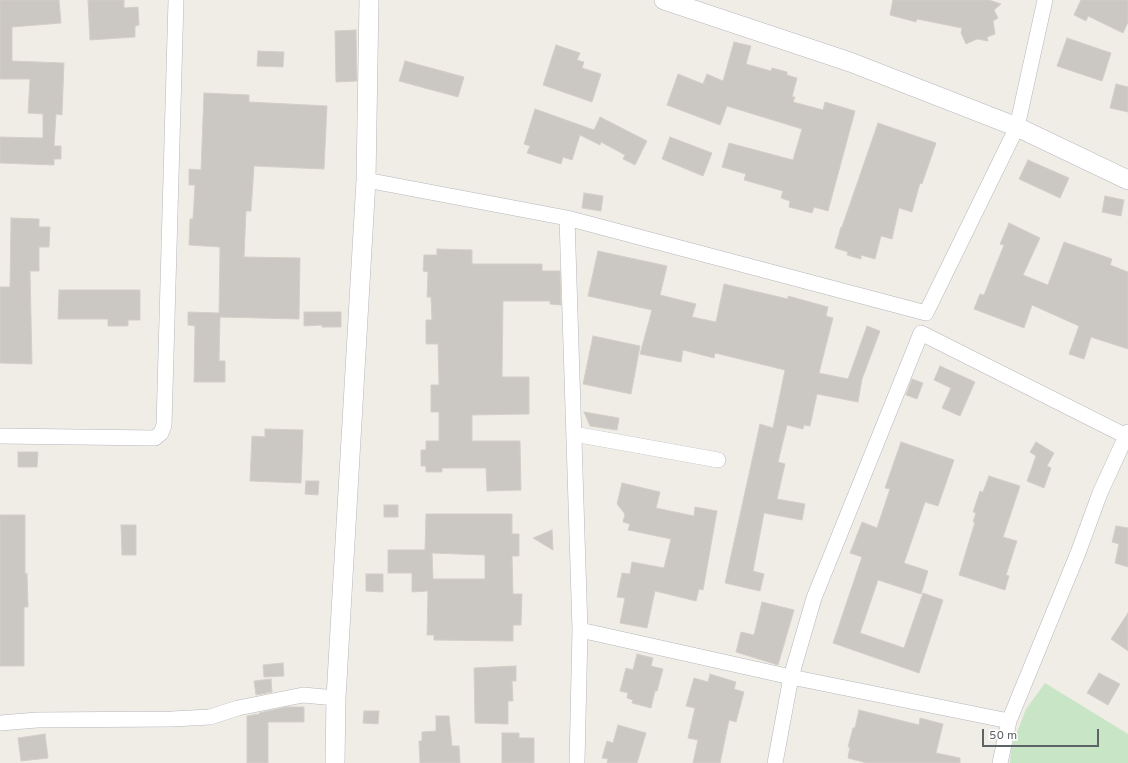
<!DOCTYPE html>
<html>
<head>
<meta charset="utf-8">
<style>
	body { margin:0 }
	#map { position:relative; width:1128px; height:763px; overflow:hidden; background:#f0ede7; font-family:Overpass,sans-serif }
	canvas { display:block }
	.scale { position:absolute; left:982px; top:729px; width:117px; height:18px; box-sizing:border-box; border:2px solid #5e6366; border-top:0; padding-left:5px; font-size:12px; line-height:14px; white-space:nowrap; color:#5e6366; -webkit-text-stroke:3px #fff; paint-order:stroke }
</style>
</head>
<body>
<div id="map">
<canvas width="1128" height="763"></canvas>
<div class="scale">50 m</div>
</div>
<script>
const g = document.querySelector('canvas').getContext('2d');
g.lineJoin = 'round';
function paint(path, color) { g.fillStyle = color; g.fill(path, 'evenodd'); }
const toPath = rows => new Path2D(rows.map(r => 'M' + r).join(''));
function strokePath(path, color, width, dash) { g.strokeStyle = color; g.lineWidth = width; g.lineCap = dash ? 'butt' : 'round'; g.setLineDash(dash || []); g.stroke(path); }
paint(toPath([
	[1045,683,1128,734,1128,763,1010,763,1011,748,1026,709]
]), '#c8e5c5');
const building = toPath([
	[0,0,59,0,61,23,12,27,12,61,64,63,62,115,56,114,54,146,61,146,61,159,54,159,54,165,0,163,0,137,43,138,43,114,28,113,30,79,0,79,0,0],
	[88,0,124,0,124,8,138,7,139,25,135,26,135,37,90,40,88,0],
	[893,0,989,0,1001,4,994,10,998,18,993,21,995,34,987,37,988,41,977,39,966,44,961,33,962,28,917,19,916,22,890,15,893,0],
	[1081,0,1128,0,1128,22,1123,33,1088,16,1086,21,1074,15,1081,0],
	[356,30,357,81,336,82,335,31,356,30],
	[1067,38,1111,53,1102,81,1057,66,1067,38],
	[734,42,751,46,746,64,771,71,772,68,787,72,787,75,797,78,792,97,795,97,793,102,823,110,825,102,855,111,828,211,814,207,812,213,789,207,790,201,781,198,783,191,744,180,746,174,722,167,729,143,793,160,802,129,727,106,720,125,667,105,678,74,703,84,707,74,723,81,734,42],
	[556,45,580,53,577,60,584,62,582,68,601,74,592,102,543,85,556,45],
	[258,51,284,52,283,67,257,66,258,51],
	[405,61,464,77,458,97,399,81,405,61],
	[1116,84,1128,87,1128,112,1110,108,1116,84],
	[204,93,249,95,249,102,327,106,324,169,254,166,251,211,246,211,244,257,300,258,299,319,220,317,219,361,225,361,225,382,194,382,195,326,188,325,188,312,219,313,220,247,189,245,190,219,193,219,195,185,189,185,189,169,201,170,204,93],
	[535,109,594,130,600,117,647,141,635,165,623,159,625,155,601,142,600,145,580,135,572,160,563,157,561,164,527,153,530,146,524,144,535,109],
	[878,123,936,143,922,184,920,183,912,212,899,208,892,239,881,236,875,259,861,255,861,259,847,255,848,252,835,248,841,227,842,227,878,123],
	[670,137,712,153,703,176,662,159,670,137],
	[1028,160,1069,178,1060,198,1019,179,1028,160],
	[584,193,603,196,601,211,582,208,584,193],
	[1105,196,1124,200,1121,216,1102,212,1105,196],
	[11,218,39,219,39,227,50,227,49,247,39,247,39,271,30,271,32,364,0,363,0,287,10,287,11,218],
	[1009,223,1040,238,1023,275,1048,285,1064,242,1112,259,1110,265,1128,272,1128,349,1091,337,1084,359,1069,354,1079,326,1032,305,1024,328,974,309,980,294,984,295,1004,245,1000,244,1009,223],
	[437,249,472,250,472,264,542,264,542,271,560,271,561,305,550,304,550,301,503,301,502,377,529,377,529,414,472,415,472,441,520,441,521,490,487,491,486,468,442,468,442,472,426,472,426,466,421,466,421,450,426,450,426,441,439,441,439,412,431,412,431,385,439,385,438,344,426,344,426,320,432,320,431,297,427,297,428,272,423,271,424,255,437,255,437,249],
	[598,251,667,266,660,295,696,304,692,317,716,322,724,284,788,299,788,296,828,307,826,316,833,318,819,373,848,379,867,326,880,331,862,379,858,402,817,394,810,426,804,425,803,429,787,425,778,462,785,464,777,499,805,504,802,520,764,513,753,571,764,574,760,591,725,583,760,424,773,428,785,370,715,353,714,358,683,350,681,362,640,354,652,310,588,296,598,251],
	[59,290,140,290,140,320,128,320,128,326,108,326,108,319,58,319,59,290],
	[304,312,341,312,341,327,322,327,322,325,304,326,304,312],
	[593,336,640,346,631,394,583,384,593,336],
	[940,366,975,382,960,416,942,408,951,388,934,380,940,366],
	[912,379,923,383,917,399,906,395,912,379],
	[584,412,619,418,617,430,590,426,584,412],
	[265,429,303,430,301,483,250,481,252,436,265,437,265,429],
	[901,442,954,460,938,506,925,502,904,563,928,571,921,594,878,580,860,633,904,648,923,593,943,600,919,673,833,643,862,557,850,553,862,522,877,528,890,489,885,488,901,442],
	[1036,442,1054,453,1047,466,1051,468,1044,488,1027,481,1036,456,1030,452,1036,442],
	[18,452,38,452,37,467,18,467,18,452],
	[989,476,1020,486,1003,537,1017,541,1006,575,1009,576,1005,590,959,575,975,522,973,522,976,513,973,512,980,491,983,492,989,476],
	[306,481,319,481,318,495,305,494,306,481],
	[622,483,660,492,656,508,694,516,695,507,717,511,703,590,699,589,696,601,655,591,647,628,620,623,625,598,617,597,622,573,630,574,632,562,664,568,671,539,628,530,630,524,623,522,625,514,617,504,622,483],
	[384,505,398,505,398,517,384,517,384,505],
	[426,514,512,514,512,534,519,534,519,556,512,556,513,594,522,594,521,625,513,625,513,641,434,640,434,635,427,635,428,591,412,592,412,573,388,573,388,550,425,550,426,514],
	[432,553,485,555,485,579,433,579,432,553],
	[0,515,25,515,25,574,27,573,28,607,24,607,24,666,0,666,0,515],
	[121,525,136,525,136,555,122,555,121,525],
	[1116,526,1128,528,1128,567,1115,563,1119,544,1112,542,1116,526],
	[552,530,553,550,533,538,552,530],
	[366,574,383,574,383,592,366,591,366,574],
	[762,602,794,610,778,665,736,652,741,632,754,635,762,602],
	[1128,613,1128,651,1111,639,1128,613],
	[637,654,653,658,651,666,663,669,657,691,655,691,651,708,632,703,633,700,627,698,628,693,620,691,626,668,633,670,637,654],
	[283,663,284,676,264,677,263,665,283,663],
	[516,666,516,681,512,681,513,701,508,701,508,724,475,723,474,668,516,666],
	[1099,673,1120,684,1108,705,1087,693,1099,673],
	[710,674,736,682,734,689,744,692,736,722,729,720,720,763,693,763,698,740,688,738,695,708,686,706,694,678,708,682,710,674],
	[271,679,272,692,256,695,254,681,271,679],
	[287,707,304,707,304,722,268,722,268,763,247,763,247,716,259,714,259,713,287,707],
	[859,710,919,725,920,718,943,724,936,753,960,758,960,763,867,763,848,758,850,747,848,747,853,728,855,728,859,710],
	[364,711,379,711,378,724,363,723,364,711],
	[436,716,449,716,452,746,459,746,460,763,420,763,419,741,422,741,422,732,436,731,436,716],
	[618,725,646,733,637,763,607,763,608,759,602,758,607,741,613,743,618,725],
	[502,733,519,733,519,738,534,738,534,763,502,763,502,733],
	[45,734,48,758,21,761,18,738,45,734]
]);
paint(building, '#cbc8c3');
strokePath(building, '#d4cec6', 1);
const minor = toPath([
	[366,180,567,218,926,313,1017,127,1045,0],
	[567,218,580,630,791,677,814,598,921,333,1126,436],
	[574,434,718,460],
	[0,436,155,438,161,433,164,425,176,0],
	[0,723,37,720,172,719,210,717,238,708,303,695,336,698],
	[577,763,580,630],
	[775,763,791,677,1009,721],
	[1000,763,1009,721,1078,553,1100,493,1128,432]
]);
const tertiary = toPath([
	[664,0,850,62,1017,127,1128,180],
	[335,763,336,698,366,180,369,0]
]);
strokePath(minor, '#b4b7bb', 16);
strokePath(tertiary, '#b4b7bb', 20);
strokePath(minor, '#fff', 15);
strokePath(tertiary, '#fff', 19);
</script>
</body>
</html>
